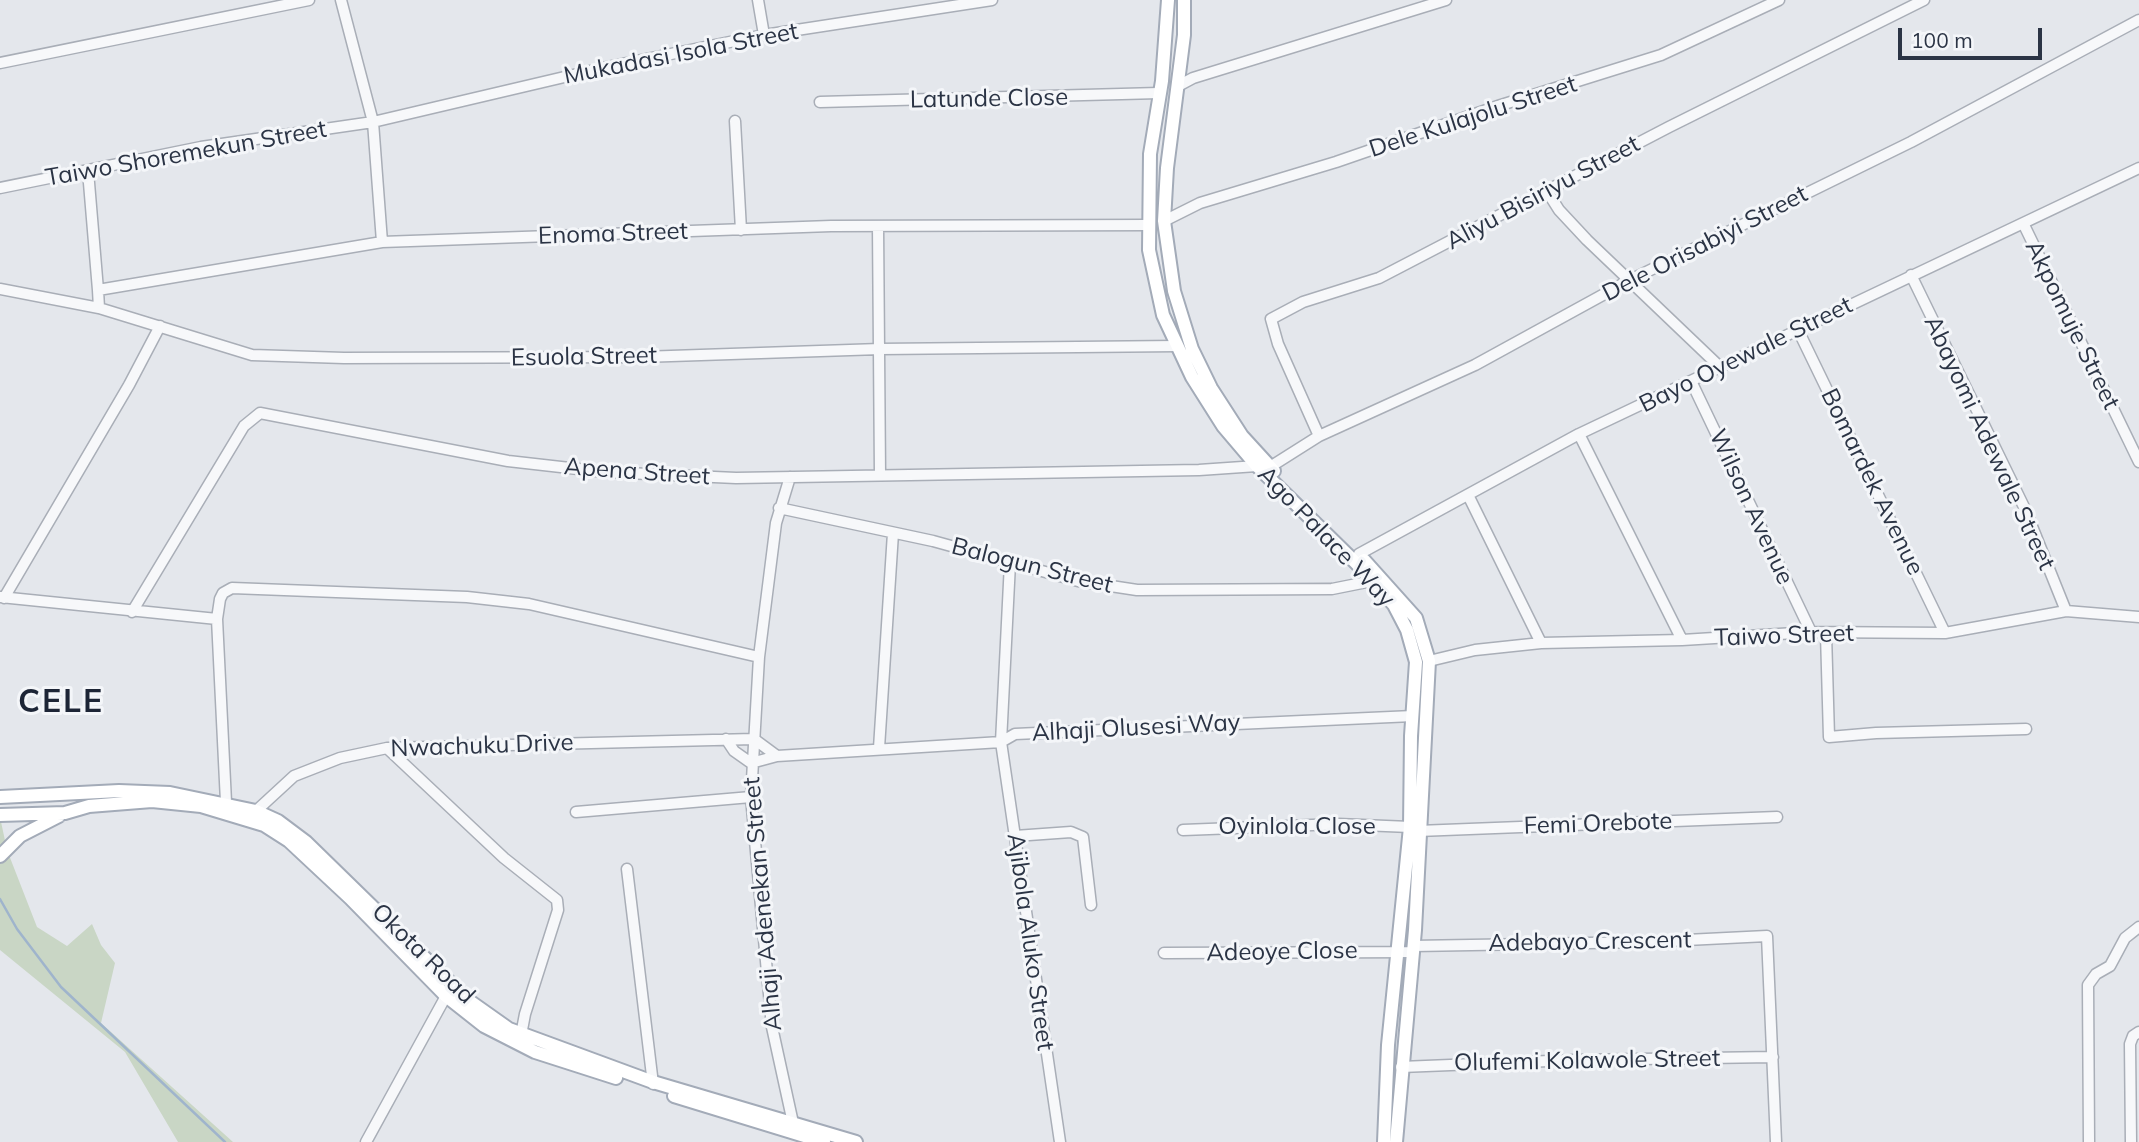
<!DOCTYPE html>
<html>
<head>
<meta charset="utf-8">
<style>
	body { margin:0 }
	#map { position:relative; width:2139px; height:1142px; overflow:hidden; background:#e4e7ec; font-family:Mulish,sans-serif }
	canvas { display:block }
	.scale { position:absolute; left:1898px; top:28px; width:144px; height:32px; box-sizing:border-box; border:4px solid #2b3445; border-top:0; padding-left:9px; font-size:21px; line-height:24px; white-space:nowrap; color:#2b3445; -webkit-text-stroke:5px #f4f6f9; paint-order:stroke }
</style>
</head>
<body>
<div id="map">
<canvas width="2139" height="1142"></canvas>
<div class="scale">100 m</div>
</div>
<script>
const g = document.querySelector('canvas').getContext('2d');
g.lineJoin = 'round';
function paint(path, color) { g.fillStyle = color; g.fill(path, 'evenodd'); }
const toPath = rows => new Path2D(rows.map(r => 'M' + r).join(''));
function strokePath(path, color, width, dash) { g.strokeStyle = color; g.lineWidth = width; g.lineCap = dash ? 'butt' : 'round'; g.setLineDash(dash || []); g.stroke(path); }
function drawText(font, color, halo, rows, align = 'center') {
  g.font = font + ' Mulish,sans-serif'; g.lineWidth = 6; g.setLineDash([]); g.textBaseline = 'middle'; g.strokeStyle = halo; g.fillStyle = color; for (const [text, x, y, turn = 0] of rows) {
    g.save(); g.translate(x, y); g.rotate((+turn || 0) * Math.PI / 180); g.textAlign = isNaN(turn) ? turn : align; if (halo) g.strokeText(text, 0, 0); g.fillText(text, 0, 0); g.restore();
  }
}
paint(toPath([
	[0,817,7,850,37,927,67,946,92,924,101,945,115,963,101,1023,233,1142,178,1142,125,1052,0,950]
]), '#c9d6c5');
strokePath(toPath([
	[0,899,17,929,61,987,225,1142]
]), '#9fb4cc', 2.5);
const minor = toPath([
	[341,0,373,122,382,242],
	[758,0,764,35],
	[0,63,309,0],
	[1178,86,1193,78,1446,0],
	[820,102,1159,93],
	[735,121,741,230],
	[88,171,98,290],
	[0,188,201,147,373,122,607,67,764,35,992,0],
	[1547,191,1559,210,1587,240,1720,367],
	[1164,221,1200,203,1336,162,1501,105,1661,55,1779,0],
	[2024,225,2139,462],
	[878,226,880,475],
	[1911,275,2025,509,2066,611],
	[0,289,99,308,252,355,344,358,641,357,880,349,1177,346],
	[99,308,98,290,382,242,831,226,1150,225],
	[1799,332,1945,633],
	[1691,381,1811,632],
	[1579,434,1682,640],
	[1319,436,1278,344,1271,319,1303,302,1379,278,1669,127,1924,0],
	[1270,467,1319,436,1475,365,1630,280,1911,142,2139,20],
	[790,477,776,523,759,657,751,797,772,1027,793,1123],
	[1468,495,1541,643],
	[779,508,933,541,1078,581,1137,590,1332,589,1372,581],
	[1359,554,1579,434,2139,168],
	[1010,563,1001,742,1060,1142],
	[0,597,217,619,226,802],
	[4,598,129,385,160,326],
	[132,612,244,426,260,413,508,461,605,472,736,478,1199,470,1257,466],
	[217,619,220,599,223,593,232,588,467,597,529,604,759,657],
	[1826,634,1829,737,1876,733,2026,729],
	[1429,661,1475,650,1541,643,1682,640,1811,632,1945,633,2066,611,2139,617],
	[726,739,734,751,751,763],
	[754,739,777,756],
	[387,748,504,858,557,900,558,910,525,1014,521,1035],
	[879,748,893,533],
	[751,763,777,756,1001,742,1015,734,1413,716],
	[256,811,294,776,340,758,387,748,754,739],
	[576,812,751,797],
	[1183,830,1338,824,1410,827],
	[1418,831,1777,817],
	[1015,836,1071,832,1083,837,1091,905],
	[627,869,653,1084],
	[1413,946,1646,942,1767,936,1776,1142],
	[1164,953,1413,952],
	[1401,1067,1574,1060,1773,1057],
	[366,1142,446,996],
	[2089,1142,2088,985,2096,974,2110,966,2125,938,2139,927],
	[2131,1142,2130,1044,2133,1036,2139,1032]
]);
const major = toPath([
	[1168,0,1162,81,1150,154,1149,250,1163,315,1192,377,1223,426,1257,466,1356,563,1394,605,1407,630,1416,662,1411,736,1410,827,1388,1045,1384,1142],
	[1184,0,1184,35,1167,168,1164,221,1174,291,1192,349,1211,388,1242,436,1274,471],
	[1364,560,1416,618,1429,661,1415,930,1396,1142],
	[0,797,119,791,170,793,256,811,278,821,306,842,468,1000,509,1029,653,1082,856,1142],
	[0,815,65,813,89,806,152,801,201,806,264,825,289,841,350,898,446,996,484,1026,535,1052,616,1078],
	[0,856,20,836,59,816],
	[674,1096,824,1142]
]);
strokePath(minor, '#a9aeb7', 13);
strokePath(major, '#a3abb8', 16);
strokePath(minor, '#f7f8fa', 10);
strokePath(major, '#fff', 12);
drawText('24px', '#2b3445', '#f4f6f9', [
	["Mukadasi Isola Street",681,54,-11],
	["Latunde Close",989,99,-1],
	["Dele Kulajolu Street",1473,117,-18],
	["Taiwo Shoremekun Street",186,154,-10],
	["Aliyu Bisiriyu Street",1543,193,-28],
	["Enoma Street",613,234,-2],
	["Dele Orisabiyi Street",1705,244,-27],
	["Akpomuje Street",2072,325,64],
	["Bayo Oyewale Street",1746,355,-26],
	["Esuola Street",584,357,-1],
	["Abayomi Adewale Street",1989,443,65],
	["Apena Street",637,472,4],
	["Bomardek Avenue",1872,482,64],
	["Wilson Avenue",1751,507,65],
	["Ago Palace Way",1326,537,46],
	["Balogun Street",1032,566,14],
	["Taiwo Street",1784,636,-2],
	["Alhaji Olusesi Way",1136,728,-3],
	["Nwachuku Drive",482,746,-2],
	["Femi Orebote",1598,824,-2],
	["Oyinlola Close",1297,827],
	["Alhaji Adenekan Street",763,904,-95],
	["Ajibola Aluko Street",1030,942,82],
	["Adebayo Crescent",1590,942,-1],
	["Adeoye Close",1282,952,-1],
	["Okota Road",423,954,44],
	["Olufemi Kolawole Street",1587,1061,-1]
]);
g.letterSpacing = '2px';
drawText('bold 32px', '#1d2536', '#f4f6f9', [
	["CELE",61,702]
]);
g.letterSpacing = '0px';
</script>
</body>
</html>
